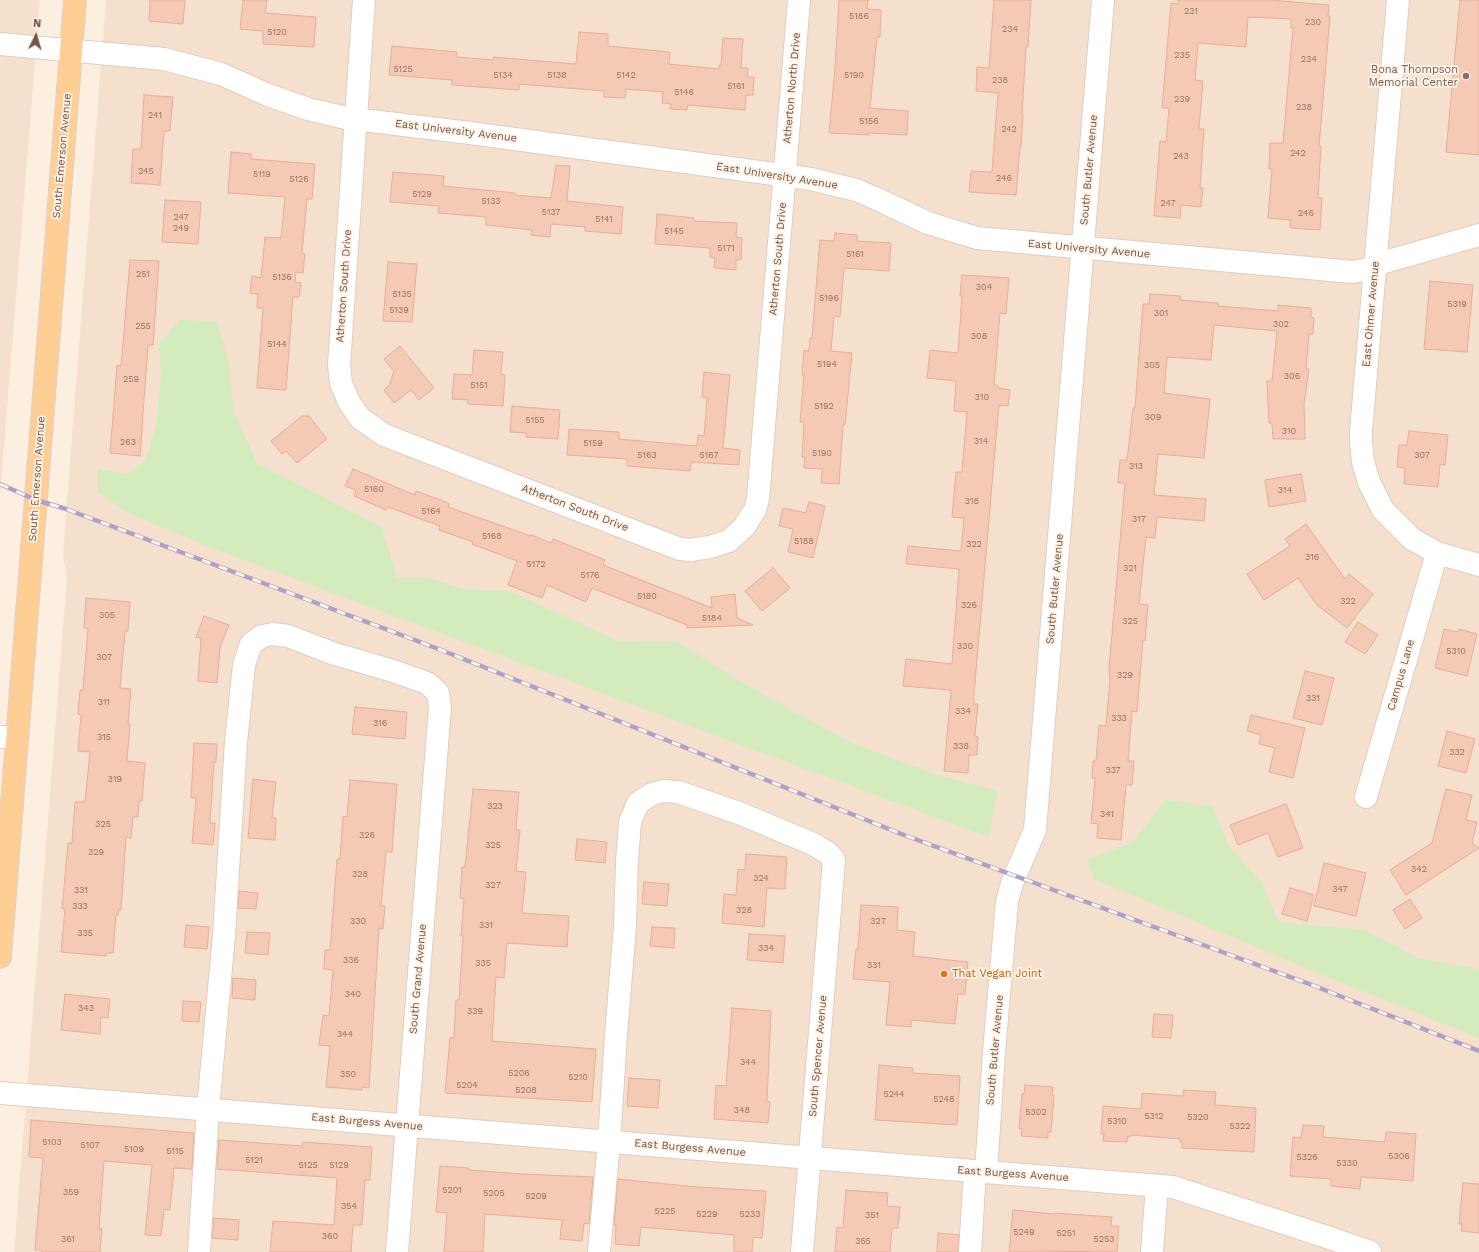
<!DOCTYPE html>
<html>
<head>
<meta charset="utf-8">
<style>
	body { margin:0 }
	#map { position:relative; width:1479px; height:1252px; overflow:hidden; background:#fdefe0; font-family:"Work Sans",sans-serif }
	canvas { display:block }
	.north { position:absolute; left:16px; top:16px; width:40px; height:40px; -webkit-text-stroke:3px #fff3e7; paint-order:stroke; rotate:5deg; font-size:11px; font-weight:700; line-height:16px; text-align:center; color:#755346 }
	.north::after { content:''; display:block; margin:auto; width:14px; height:18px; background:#755346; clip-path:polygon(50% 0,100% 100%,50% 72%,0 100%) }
</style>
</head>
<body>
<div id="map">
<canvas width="1479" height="1252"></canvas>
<div class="north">N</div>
</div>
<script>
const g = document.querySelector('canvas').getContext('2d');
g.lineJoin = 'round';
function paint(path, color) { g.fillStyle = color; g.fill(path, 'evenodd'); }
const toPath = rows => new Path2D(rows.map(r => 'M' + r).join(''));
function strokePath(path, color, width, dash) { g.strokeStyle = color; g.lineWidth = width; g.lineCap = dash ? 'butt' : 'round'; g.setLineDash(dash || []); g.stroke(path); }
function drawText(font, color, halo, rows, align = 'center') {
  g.font = font + ' "Work Sans",sans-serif'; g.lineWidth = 3.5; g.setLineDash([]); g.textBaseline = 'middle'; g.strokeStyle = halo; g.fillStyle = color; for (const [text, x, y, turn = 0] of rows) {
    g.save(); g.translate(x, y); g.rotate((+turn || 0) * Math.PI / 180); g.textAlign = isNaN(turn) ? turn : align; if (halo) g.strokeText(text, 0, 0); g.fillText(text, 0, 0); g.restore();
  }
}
paint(toPath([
	[0,0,40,0,0,496],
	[106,0,1479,0,1479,1252,14,1252,67,577,63,557,65,526]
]), '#f5e0ce');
paint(toPath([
	[180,320,217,321,229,364,234,412,257,463,382,527,397,578,429,578,464,589,510,591,618,641,677,642,762,694,852,743,937,775,998,791,988,837,217,550,130,514,98,492,98,469,126,474,146,460,157,421,161,374,159,344],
	[1166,800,1212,806,1229,846,1262,883,1279,922,1365,930,1418,958,1479,969,1479,1038,1327,977,1094,879,1087,859,1132,843]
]), '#d4ebbe');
const building = toPath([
	[150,0,185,0,183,24,149,21,150,0],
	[243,0,267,0,265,13,316,17,314,47,263,44,263,31,240,29,243,0],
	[839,0,868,0,867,9,881,10,880,37,877,37,870,108,908,111,907,135,869,133,869,135,829,133,835,68,839,0],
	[994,0,1031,0,1028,47,1026,47,1022,114,1023,114,1021,147,1020,147,1016,195,969,192,971,171,992,172,998,93,976,91,977,67,989,68,994,0],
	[1178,0,1271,0,1329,5,1328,16,1330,16,1319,146,1321,146,1318,198,1322,198,1320,230,1290,228,1290,220,1268,218,1272,169,1269,169,1270,143,1283,143,1293,28,1291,28,1291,19,1248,17,1246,47,1198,43,1195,80,1203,81,1199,129,1204,129,1200,188,1203,188,1201,207,1181,205,1180,218,1154,216,1160,141,1166,142,1169,108,1162,108,1171,3,1178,4,1178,0],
	[1460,0,1479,0,1479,155,1446,152,1460,0],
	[579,32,608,34,608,46,670,52,669,64,719,69,719,65,721,65,723,38,743,39,741,68,748,68,747,77,754,77,753,95,746,95,745,110,688,105,687,110,670,109,671,104,662,103,663,92,626,89,625,98,604,97,604,91,519,84,519,90,452,85,452,80,389,75,392,46,457,52,457,57,493,60,493,57,576,64,579,32],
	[144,95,173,97,170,131,164,131,160,185,131,183,133,149,141,149,144,95],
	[231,152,251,154,251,159,315,164,312,199,307,199,302,253,305,254,303,273,296,272,295,282,301,283,299,297,293,297,286,390,257,388,263,308,257,308,258,294,250,293,252,276,261,278,265,237,281,238,285,197,228,193,231,152],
	[556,165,570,166,567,201,623,207,621,234,585,231,585,227,551,224,550,237,531,235,532,230,486,225,486,217,438,213,439,206,390,202,393,172,444,176,443,186,515,193,515,195,551,198,556,165],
	[165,200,201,202,198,244,162,242,165,200],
	[657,214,694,218,693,221,737,223,736,237,742,238,741,260,736,260,736,270,714,268,715,258,710,257,710,248,655,244,657,214],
	[835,233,857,235,857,241,891,243,889,271,844,268,840,317,834,316,831,351,852,353,845,425,843,425,839,484,821,483,822,469,804,468,805,457,802,457,804,422,800,422,804,375,802,375,804,350,809,351,810,338,812,338,820,240,834,241,835,233],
	[130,260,159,261,153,345,148,345,140,456,110,453,117,365,121,366,130,260],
	[388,262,417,264,412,322,383,321,388,262],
	[962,275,1009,278,1006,314,1000,313,994,385,998,385,998,388,1010,390,1008,406,999,405,998,415,974,694,974,704,978,704,975,736,978,737,977,755,969,755,968,773,944,771,951,690,903,686,906,659,952,664,959,569,906,564,908,546,961,551,964,518,952,517,956,472,962,472,967,412,954,411,956,381,927,378,930,350,958,353,962,296,960,296,962,275],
	[1430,281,1473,285,1467,352,1424,349,1430,281],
	[1150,294,1181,296,1180,300,1218,303,1218,306,1278,311,1278,305,1311,308,1311,317,1314,318,1313,334,1309,334,1306,369,1309,369,1304,404,1305,439,1273,439,1272,423,1269,423,1267,381,1272,381,1277,331,1214,325,1211,360,1167,357,1164,393,1210,399,1204,458,1158,454,1154,495,1206,499,1204,521,1157,517,1155,538,1146,537,1139,604,1148,605,1145,641,1143,640,1137,712,1132,711,1128,761,1134,761,1132,785,1126,785,1121,840,1097,838,1098,824,1091,823,1095,778,1092,778,1093,761,1096,761,1099,725,1106,726,1110,681,1109,669,1125,483,1118,483,1120,460,1127,460,1133,408,1135,408,1143,304,1149,304,1150,294],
	[400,346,434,388,419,400,411,390,394,403,384,390,389,386,394,371,384,359,400,346],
	[474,350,503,352,501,374,505,375,503,406,468,404,468,400,452,399,454,374,472,375,474,350],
	[704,372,730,375,723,448,740,450,739,465,691,462,690,471,627,466,627,459,567,455,569,429,619,432,619,439,697,446,698,435,704,436,707,398,702,397,704,372],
	[512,406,560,410,558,439,526,437,526,433,510,432,512,406],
	[302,416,309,416,327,439,297,463,286,451,282,454,271,441,302,416],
	[1409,431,1448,435,1445,465,1440,464,1438,487,1404,484,1405,468,1397,467,1399,445,1407,445,1409,431],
	[353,469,415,495,416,491,446,502,449,504,448,507,531,536,532,535,551,543,553,539,605,560,603,565,712,608,711,597,735,594,737,618,753,625,687,628,687,625,592,588,586,602,547,585,542,598,508,585,517,561,472,544,473,542,439,530,440,526,388,507,386,510,354,496,356,490,345,486,353,469],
	[1301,474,1306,501,1269,507,1265,480,1301,474],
	[809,502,825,506,813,558,788,552,793,529,779,526,783,508,806,513,809,502],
	[1306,524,1345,579,1349,574,1373,594,1347,628,1317,605,1298,578,1264,600,1247,574,1290,546,1285,539,1306,524],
	[773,568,790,588,762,611,745,591,773,568],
	[86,598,130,602,128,631,125,631,120,688,131,689,128,724,130,724,127,761,145,763,142,801,139,801,138,817,133,817,131,838,126,837,121,910,119,909,118,915,116,915,113,953,106,953,106,956,61,952,65,909,62,909,68,843,72,843,75,802,85,802,90,752,78,751,81,715,78,714,80,690,83,690,88,629,84,628,86,598],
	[204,616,229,625,220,647,217,683,198,681,201,638,196,637,204,616],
	[1358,622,1378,635,1365,654,1345,642,1358,622],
	[1444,629,1458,632,1459,629,1477,634,1467,676,1435,668,1444,629],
	[1305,671,1334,678,1322,725,1293,718,1305,671],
	[355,707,407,712,405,739,352,734,355,707],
	[1251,715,1305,728,1293,778,1269,772,1275,748,1259,744,1261,735,1247,731,1251,715],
	[1447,731,1475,739,1466,773,1438,766,1447,731],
	[194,743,217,744,216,762,214,762,210,823,215,823,213,845,192,843,196,798,191,798,194,743],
	[253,779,276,782,272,818,276,818,275,840,248,838,253,779],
	[350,780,397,784,392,852,386,852,381,906,385,906,383,929,379,928,369,1088,362,1087,362,1090,326,1087,330,1046,319,1045,323,1015,329,1016,333,970,324,969,325,950,330,950,337,859,340,859,343,816,347,817,350,780],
	[473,789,519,792,516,830,520,830,516,871,526,872,522,913,569,916,567,947,507,943,504,978,496,977,492,1041,596,1049,592,1102,445,1093,450,1038,454,1038,456,1000,459,1000,463,936,461,936,464,899,460,898,462,867,465,867,473,789],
	[1446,789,1472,795,1466,820,1477,822,1472,843,1479,848,1406,895,1390,870,1432,843,1446,789],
	[1286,804,1303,848,1278,857,1268,833,1238,845,1230,825,1286,804],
	[577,839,607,842,605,863,575,860,577,839],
	[746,854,787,857,785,889,767,888,764,927,722,923,724,894,736,895,738,869,745,870,746,854],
	[1324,863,1366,873,1356,916,1314,906,1324,863],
	[644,882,669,884,667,906,642,904,644,882],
	[1290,888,1314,895,1307,921,1282,914,1290,888],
	[239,891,258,893,256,909,238,908,239,891],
	[1410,899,1422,918,1405,929,1393,910,1410,899],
	[861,905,898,907,897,930,915,932,913,956,968,962,965,994,958,994,955,1024,911,1020,911,1027,886,1025,890,982,853,979,856,949,858,949,861,905],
	[186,925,209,927,207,949,184,947,186,925],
	[652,927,675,928,674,948,650,946,652,927],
	[247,932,270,933,268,955,245,953,247,932],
	[749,934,785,936,783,963,747,960,749,934],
	[233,978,256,980,255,1000,232,998,233,978],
	[65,994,110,999,108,1018,101,1017,100,1034,61,1030,65,994],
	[183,1001,201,1002,199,1022,182,1021,183,1001],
	[732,1008,771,1011,767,1101,770,1102,768,1123,714,1119,716,1085,726,1086,732,1008],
	[1154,1014,1173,1015,1171,1038,1152,1037,1154,1014],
	[879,1065,913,1068,913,1073,960,1076,957,1125,875,1120,879,1065],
	[629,1078,660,1080,658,1108,627,1106,629,1078],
	[1025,1085,1053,1087,1052,1095,1054,1095,1051,1132,1048,1132,1048,1138,1021,1136,1022,1129,1019,1129,1022,1094,1024,1094,1025,1085],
	[1184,1090,1216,1092,1215,1105,1256,1108,1254,1152,1182,1148,1182,1142,1180,1142,1180,1139,1131,1135,1131,1137,1128,1136,1127,1142,1103,1141,1104,1134,1101,1134,1103,1106,1141,1109,1142,1093,1183,1096,1184,1090],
	[31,1120,194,1133,192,1169,174,1168,170,1210,164,1209,161,1236,145,1235,152,1165,104,1161,99,1228,102,1229,100,1252,42,1252,42,1250,35,1250,43,1158,29,1157,31,1120],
	[1303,1125,1324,1126,1323,1137,1385,1142,1386,1132,1416,1134,1413,1181,1361,1177,1360,1189,1331,1186,1331,1179,1290,1176,1293,1137,1301,1138,1303,1125],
	[219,1140,302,1146,303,1142,372,1147,370,1180,365,1180,362,1225,353,1225,351,1252,270,1252,273,1221,334,1225,337,1178,217,1169,219,1140],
	[440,1166,469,1168,469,1170,523,1174,593,1177,589,1224,584,1223,582,1241,560,1239,562,1220,485,1214,483,1252,444,1252,447,1213,436,1212,440,1166],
	[618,1179,697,1187,766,1191,762,1238,753,1237,752,1252,734,1252,734,1235,641,1227,639,1246,615,1244,616,1225,614,1225,618,1179],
	[1463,1183,1479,1184,1479,1233,1461,1231,1462,1224,1459,1224,1463,1183],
	[846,1190,888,1193,887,1206,900,1207,898,1228,892,1228,890,1252,835,1252,837,1227,843,1228,846,1190],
	[1013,1210,1054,1214,1055,1213,1112,1217,1111,1226,1119,1226,1117,1252,1036,1251,1036,1252,1009,1252,1013,1210],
	[214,1218,239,1220,238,1240,212,1238,214,1218],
	[938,1233,959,1235,958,1252,937,1252,938,1233]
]);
paint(building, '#f4c9b6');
strokePath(building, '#e7ae96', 1);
const minor = toPath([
	[364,0,339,365,341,383,349,402,360,418,384,435,680,549,690,550,710,547,729,541,744,527,755,510,758,499,799,0],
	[1398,0,1361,431,1361,442,1363,462,1369,482,1383,510,1412,539,1437,553,1479,565],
	[0,44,164,59,221,74,268,95,308,109,346,118,470,133,811,179,856,190,877,199,928,223,977,238,1353,272,1369,269,1381,263,1479,235],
	[0,737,16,738],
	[1366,797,1437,553],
	[0,1093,1173,1187,1327,1237,1370,1252],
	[986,1172,994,1052,1007,902,1012,883,1035,830,1103,0],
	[199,1252,208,1109,224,935,236,742,244,665,251,644,262,636,273,634,288,636,332,653,393,671,427,683,438,693,440,707,397,1252],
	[599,1252,609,1142,616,1035,625,926,627,861,630,822,638,803,652,794,663,791,678,792,739,813,813,844,828,853,834,860,802,1252],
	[970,1252,975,1171],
	[1152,1252,1157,1186]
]);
const major = toPath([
	[0,957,75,0]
]);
strokePath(minor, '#e3ccbe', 24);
strokePath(major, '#dbd2cf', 24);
strokePath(minor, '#fff', 22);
strokePath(major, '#ffce95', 22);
const rail = toPath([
	[0,484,36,500,66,509,436,648,904,835,1312,985,1479,1051]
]);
strokePath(rail, '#b09fc6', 4.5);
strokePath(rail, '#fff3e7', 3, [9]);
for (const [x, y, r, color] of [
	[1466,76,4,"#8d6e63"],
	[944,974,4,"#e8710a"]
]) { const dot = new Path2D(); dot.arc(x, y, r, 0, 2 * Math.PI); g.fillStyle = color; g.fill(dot); strokePath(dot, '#fff3e7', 1.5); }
drawText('9px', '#957062', null, [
	["231",1191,11],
	["5186",859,16],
	["230",1313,22],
	["234",1010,29],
	["5120",277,32],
	["235",1182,55],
	["234",1309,59],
	["5125",403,69],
	["5134",503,75],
	["5138",557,75],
	["5142",626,75],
	["5190",854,75],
	["238",1000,80],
	["5161",736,86],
	["5146",684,92],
	["239",1182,99],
	["238",1304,107],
	["241",155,115],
	["5156",869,121],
	["242",1009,129],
	["242",1298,153],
	["243",1181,156],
	["245",146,171],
	["5119",262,174],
	["246",1004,178],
	["5126",299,179],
	["5129",422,194],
	["5133",491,201],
	["247",1168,203],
	["5137",551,212],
	["246",1306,213],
	["247",181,217],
	["5141",604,219],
	["249",181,228],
	["5145",674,231],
	["5171",726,248],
	["5161",855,254],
	["251",143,274],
	["5136",282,277],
	["304",984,287],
	["5135",402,294],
	["5196",829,298],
	["5319",1457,304],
	["5139",399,310],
	["301",1161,313],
	["302",1281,324],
	["255",143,326],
	["308",979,336],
	["5144",277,344],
	["5194",827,364],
	["305",1152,365],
	["306",1292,376],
	["259",131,379],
	["5151",479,385],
	["310",982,397],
	["5192",824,406],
	["309",1153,417],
	["5155",535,420],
	["310",1289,431],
	["314",981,441],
	["263",128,442],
	["5159",593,443],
	["5190",822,453],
	["5163",647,455],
	["5167",709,455],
	["307",1422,455],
	["313",1136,466],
	["5160",374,489],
	["314",1285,490],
	["318",972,501],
	["5164",431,511],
	["317",1139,519],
	["5168",492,536],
	["5188",804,541],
	["322",974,544],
	["316",1312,557],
	["5172",536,564],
	["321",1130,568],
	["5176",590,575],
	["5180",647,596],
	["322",1348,601],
	["326",969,605],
	["305",107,615],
	["5184",712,618],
	["325",1130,621],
	["330",965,646],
	["5310",1456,651],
	["307",104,657],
	["329",1125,675],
	["331",1313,698],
	["311",104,702],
	["334",963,711],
	["333",1119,718],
	["316",380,723],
	["315",104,737],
	["338",961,746],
	["332",1457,752],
	["337",1113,770],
	["319",115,779],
	["323",495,806],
	["341",1107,814],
	["325",103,824],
	["326",367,835],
	["325",493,845],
	["329",96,852],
	["342",1419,869],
	["328",360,874],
	["324",761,878],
	["327",493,885],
	["347",1340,889],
	["331",81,890],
	["333",80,906],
	["328",744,910],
	["330",358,921],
	["327",878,921],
	["331",486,925],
	["335",85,933],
	["334",766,948],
	["336",351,960],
	["335",483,963],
	["331",874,965],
	["340",353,994],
	["343",86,1008],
	["339",475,1011],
	["344",345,1034],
	["344",748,1062],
	["5206",519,1073],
	["350",348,1074],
	["5210",578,1077],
	["5204",467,1085],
	["5208",526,1090],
	["5244",894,1094],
	["5248",944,1099],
	["348",742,1110],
	["5302",1036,1112],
	["5312",1154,1116],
	["5320",1198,1117],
	["5310",1117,1121],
	["5322",1240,1126],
	["5103",52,1142],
	["5107",90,1145],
	["5109",134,1149],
	["5115",175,1151],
	["5306",1399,1156],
	["5326",1307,1157],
	["5121",254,1160],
	["5330",1347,1163],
	["5125",308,1165],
	["5129",339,1165],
	["5201",452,1190],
	["359",71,1192],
	["5205",494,1193],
	["5209",536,1196],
	["354",349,1206],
	["5225",665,1211],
	["5229",707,1214],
	["5233",750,1214],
	["351",872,1215],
	["5249",1024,1232],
	["5251",1066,1233],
	["360",330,1236],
	["361",68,1239],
	["5253",1104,1239],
	["355",863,1241]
]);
drawText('11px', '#785e54', '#fff3e7', [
	["Bona Thompson",1458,70],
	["Memorial Center",1458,83]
], 'right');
drawText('11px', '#755346', '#fff3e7', [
	["Atherton North Drive",792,88,-85],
	["East University Avenue",456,131,7],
	["South Emerson Avenue",62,156,-85],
	["South Butler Avenue",1089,170,-85],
	["East University Avenue",777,176,9],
	["East University Avenue",1089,249,5],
	["Atherton South Drive",778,259,-85],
	["Atherton South Drive",344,286,-86],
	["East Ohmer Avenue",1371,314,-85],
	["South Emerson Avenue",37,479,-86],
	["Atherton South Drive",575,508,21],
	["South Butler Avenue",1055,589,-85],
	["Campus Lane",1401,675,-74],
	["South Grand Avenue",418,979,-85],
	["South Butler Avenue",995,1050,-85],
	["South Spencer Avenue",818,1056,-85],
	["East Burgess Avenue",367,1122,5],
	["East Burgess Avenue",690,1148,5],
	["East Burgess Avenue",1013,1174,4]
]);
drawText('11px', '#c56008', '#fff3e7', [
	["That Vegan Joint",952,974]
], 'left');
</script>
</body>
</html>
